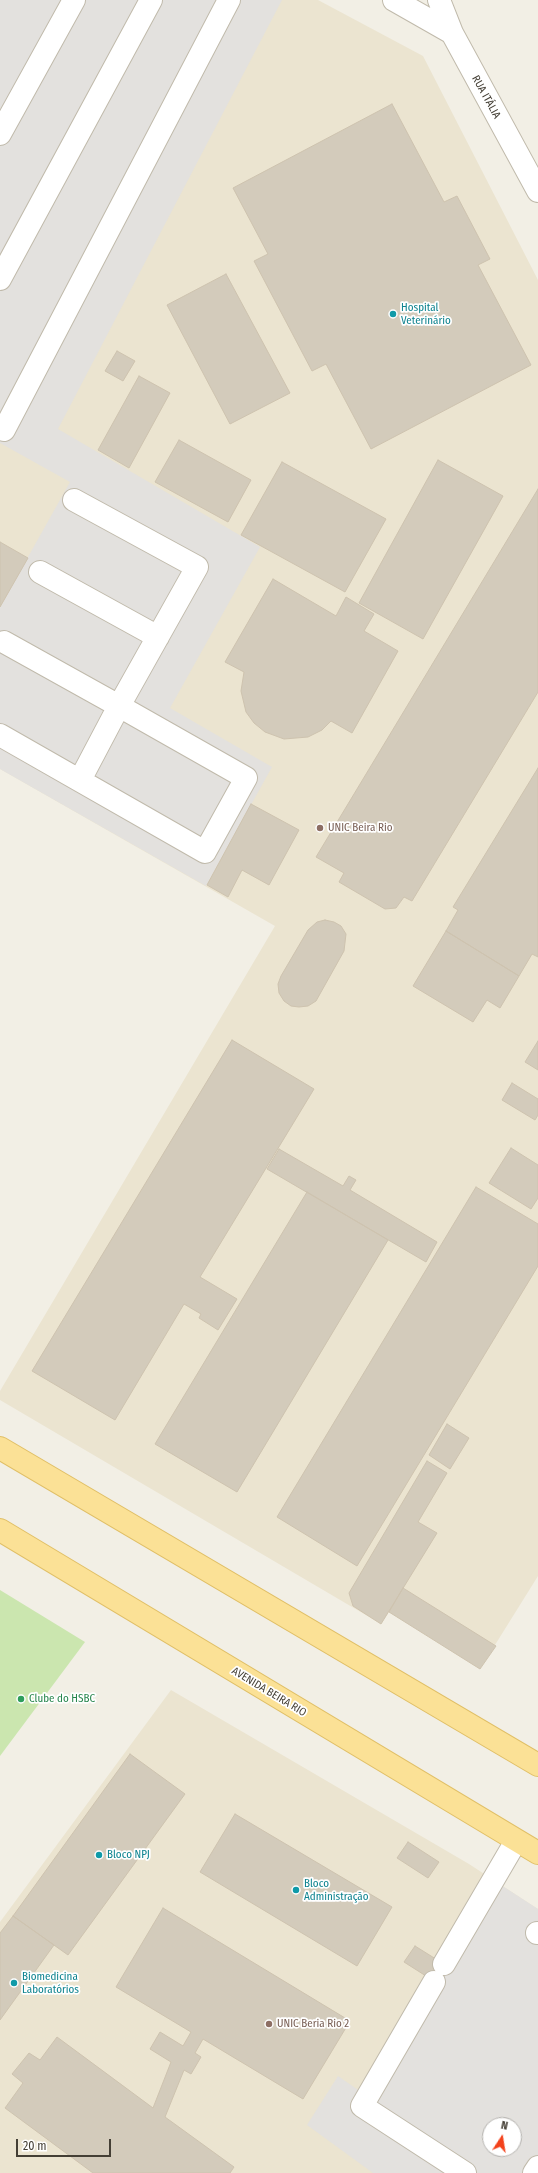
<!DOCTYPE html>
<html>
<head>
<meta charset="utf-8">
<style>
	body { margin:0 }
	#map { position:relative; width:538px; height:2173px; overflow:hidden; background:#f2efe5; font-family:"Fira Sans Condensed",sans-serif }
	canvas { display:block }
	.north { position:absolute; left:482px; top:2117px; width:40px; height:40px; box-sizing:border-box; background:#fff; border:1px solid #b4b2ae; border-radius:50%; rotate:12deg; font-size:11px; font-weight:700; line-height:16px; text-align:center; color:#443f35 }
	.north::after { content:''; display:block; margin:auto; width:14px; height:18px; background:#f3421b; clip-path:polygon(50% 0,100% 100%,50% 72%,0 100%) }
	.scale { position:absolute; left:16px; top:2139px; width:95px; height:18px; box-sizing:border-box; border:2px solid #443f35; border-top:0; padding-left:5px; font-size:12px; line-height:14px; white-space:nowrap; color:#443f35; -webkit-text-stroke:3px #fff; paint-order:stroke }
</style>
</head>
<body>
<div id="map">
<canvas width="538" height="2173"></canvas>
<div class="north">N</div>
<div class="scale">20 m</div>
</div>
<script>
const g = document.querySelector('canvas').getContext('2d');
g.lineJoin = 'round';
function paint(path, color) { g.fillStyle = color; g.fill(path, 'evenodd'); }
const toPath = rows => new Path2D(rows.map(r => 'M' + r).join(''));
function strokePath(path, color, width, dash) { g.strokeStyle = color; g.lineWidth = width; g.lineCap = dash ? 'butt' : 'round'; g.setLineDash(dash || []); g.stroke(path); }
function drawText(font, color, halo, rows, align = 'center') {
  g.font = font + ' "Fira Sans Condensed",sans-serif'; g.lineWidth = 3.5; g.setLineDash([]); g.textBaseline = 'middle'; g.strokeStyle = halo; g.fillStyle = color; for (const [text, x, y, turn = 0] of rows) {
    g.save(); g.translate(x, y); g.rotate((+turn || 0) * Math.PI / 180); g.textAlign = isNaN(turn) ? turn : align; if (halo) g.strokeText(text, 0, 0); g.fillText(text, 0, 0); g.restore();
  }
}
paint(toPath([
	[0,0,318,0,423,56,538,280,538,1576,480,1669,389,1612,381,1624,0,1400,0,1391,275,926,0,769],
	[171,1690,469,1864,538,1909,538,2173,0,2173,0,1922],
	[490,2125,514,2125,514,2149,490,2149]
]), '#ebe4d0');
paint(toPath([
	[0,1590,85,1642,0,1756]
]), '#cbe6af');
paint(toPath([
	[0,0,282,0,58,429,260,547,170,708,272,767,206,886,0,769,0,607,70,482,0,443],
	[484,1874,538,1909,538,2173,373,2173,307,2125,338,2076,361,2092],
	[490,2125,514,2125,514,2149,490,2149]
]), '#e3e1de');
const building = toPath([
	[392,104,444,202,457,196,490,259,478,265,531,365,371,449,326,364,312,371,254,261,268,254,233,188,392,104],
	[226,274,290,393,230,424,167,305,226,274],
	[117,351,135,361,123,381,105,371,117,351],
	[139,376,170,393,129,468,98,450,139,376],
	[179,440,251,480,228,522,155,482,179,440],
	[438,460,503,496,423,639,359,603,438,460],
	[282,462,386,519,345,592,241,535,282,462],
	[538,489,538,692,412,901,404,897,396,908,385,909,339,882,344,873,316,857,538,489],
	[0,542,28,558,0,607,0,542],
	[273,579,336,616,346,597,374,614,364,631,398,651,352,733,331,721,322,730,308,737,284,739,265,732,254,723,246,712,241,691,244,672,225,662,273,579],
	[538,768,538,957,532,954,519,976,446,931,458,910,453,907,538,768],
	[251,804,299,830,269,885,242,870,228,897,207,885,251,804],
	[325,920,334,922,341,926,346,934,344,951,316,1001,308,1006,299,1007,291,1006,284,1001,279,993,278,984,281,976,308,930,317,922,325,920],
	[446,931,519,976,500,1008,487,1000,473,1022,413,986,446,931],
	[232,1040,314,1089,200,1277,237,1299,218,1330,199,1318,201,1314,184,1304,115,1420,32,1371,232,1040],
	[538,1041,538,1070,525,1062,538,1041],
	[512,1083,538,1099,538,1115,535,1120,502,1100,512,1083],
	[511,1148,538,1165,538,1198,531,1209,489,1183,511,1148],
	[279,1149,343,1186,349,1176,356,1180,350,1190,437,1242,426,1262,267,1169,279,1149],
	[476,1187,538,1224,538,1266,357,1566,277,1517,476,1187],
	[307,1192,388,1240,237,1492,155,1444,307,1192],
	[447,1424,469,1438,450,1469,429,1455,447,1424],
	[427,1461,447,1473,418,1522,437,1533,381,1624,353,1606,349,1593,427,1461],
	[403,1588,496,1646,480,1669,389,1612,403,1588],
	[130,1754,185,1794,68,1955,13,1916,130,1754],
	[235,1814,392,1907,357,1966,200,1872,235,1814],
	[408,1842,439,1862,428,1878,397,1858,408,1842],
	[163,1908,350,2021,303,2099,203,2039,195,2053,201,2057,191,2074,184,2070,165,2117,234,2167,230,2173,93,2173,5,2108,23,2083,12,2074,29,2053,40,2060,57,2037,153,2108,171,2062,150,2049,160,2032,183,2046,191,2032,116,1987,163,1908],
	[13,1916,54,1945,0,2020,0,1933,13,1916],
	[415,1946,447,1966,437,1983,404,1962,415,1946]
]);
paint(building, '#d3cbbb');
strokePath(building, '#cec3af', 1);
const minor = toPath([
	[394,0,452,33],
	[439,0,452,33,538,191],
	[0,134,74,0],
	[0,279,151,0],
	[4,430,229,0],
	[40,572,158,637],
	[4,642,119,706,80,780],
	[0,735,205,852,246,778,119,706,197,567,74,500],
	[537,1933,538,1933],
	[444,1964,516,1841],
	[434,1982,362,2106,465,2173],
	[534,2173,538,2167]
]);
const major = toPath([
	[0,1448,538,1765],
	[0,1530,538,1853]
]);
strokePath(minor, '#c0baab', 24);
strokePath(major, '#e0bf66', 24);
strokePath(minor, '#fff', 22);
strokePath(major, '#fbe196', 22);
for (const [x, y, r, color] of [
	[393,314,4,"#0f9aa8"],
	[320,828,4,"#8d6e63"],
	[21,1699,4,"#2e9e5b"],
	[99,1855,4,"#0f9aa8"],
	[296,1890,4,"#0f9aa8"],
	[14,1983,4,"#0f9aa8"],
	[269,2024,4,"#8d6e63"]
]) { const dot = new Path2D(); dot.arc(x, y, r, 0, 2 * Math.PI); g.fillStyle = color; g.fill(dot); strokePath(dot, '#fff', 1.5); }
drawText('11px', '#443f35', '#fff', [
	["RUA ITÁLIA",486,97,61],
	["AVENIDA BEIRA RIO",269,1692,31]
]);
drawText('11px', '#0d838f', '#fff', [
	["Hospital",401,308],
	["Veterinário",401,321],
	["Bloco NPJ",107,1855],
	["Bloco",304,1884],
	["Administração",304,1897],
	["Biomedicina",22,1977],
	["Laboratórios",22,1990]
], 'left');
drawText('11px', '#785e54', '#fff', [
	["UNIC Beira Rio",328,828],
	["UNIC Beria Rio 2",277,2024]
], 'left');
drawText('11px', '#27864d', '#fff', [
	["Clube do HSBC",29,1699]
], 'left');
</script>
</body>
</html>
